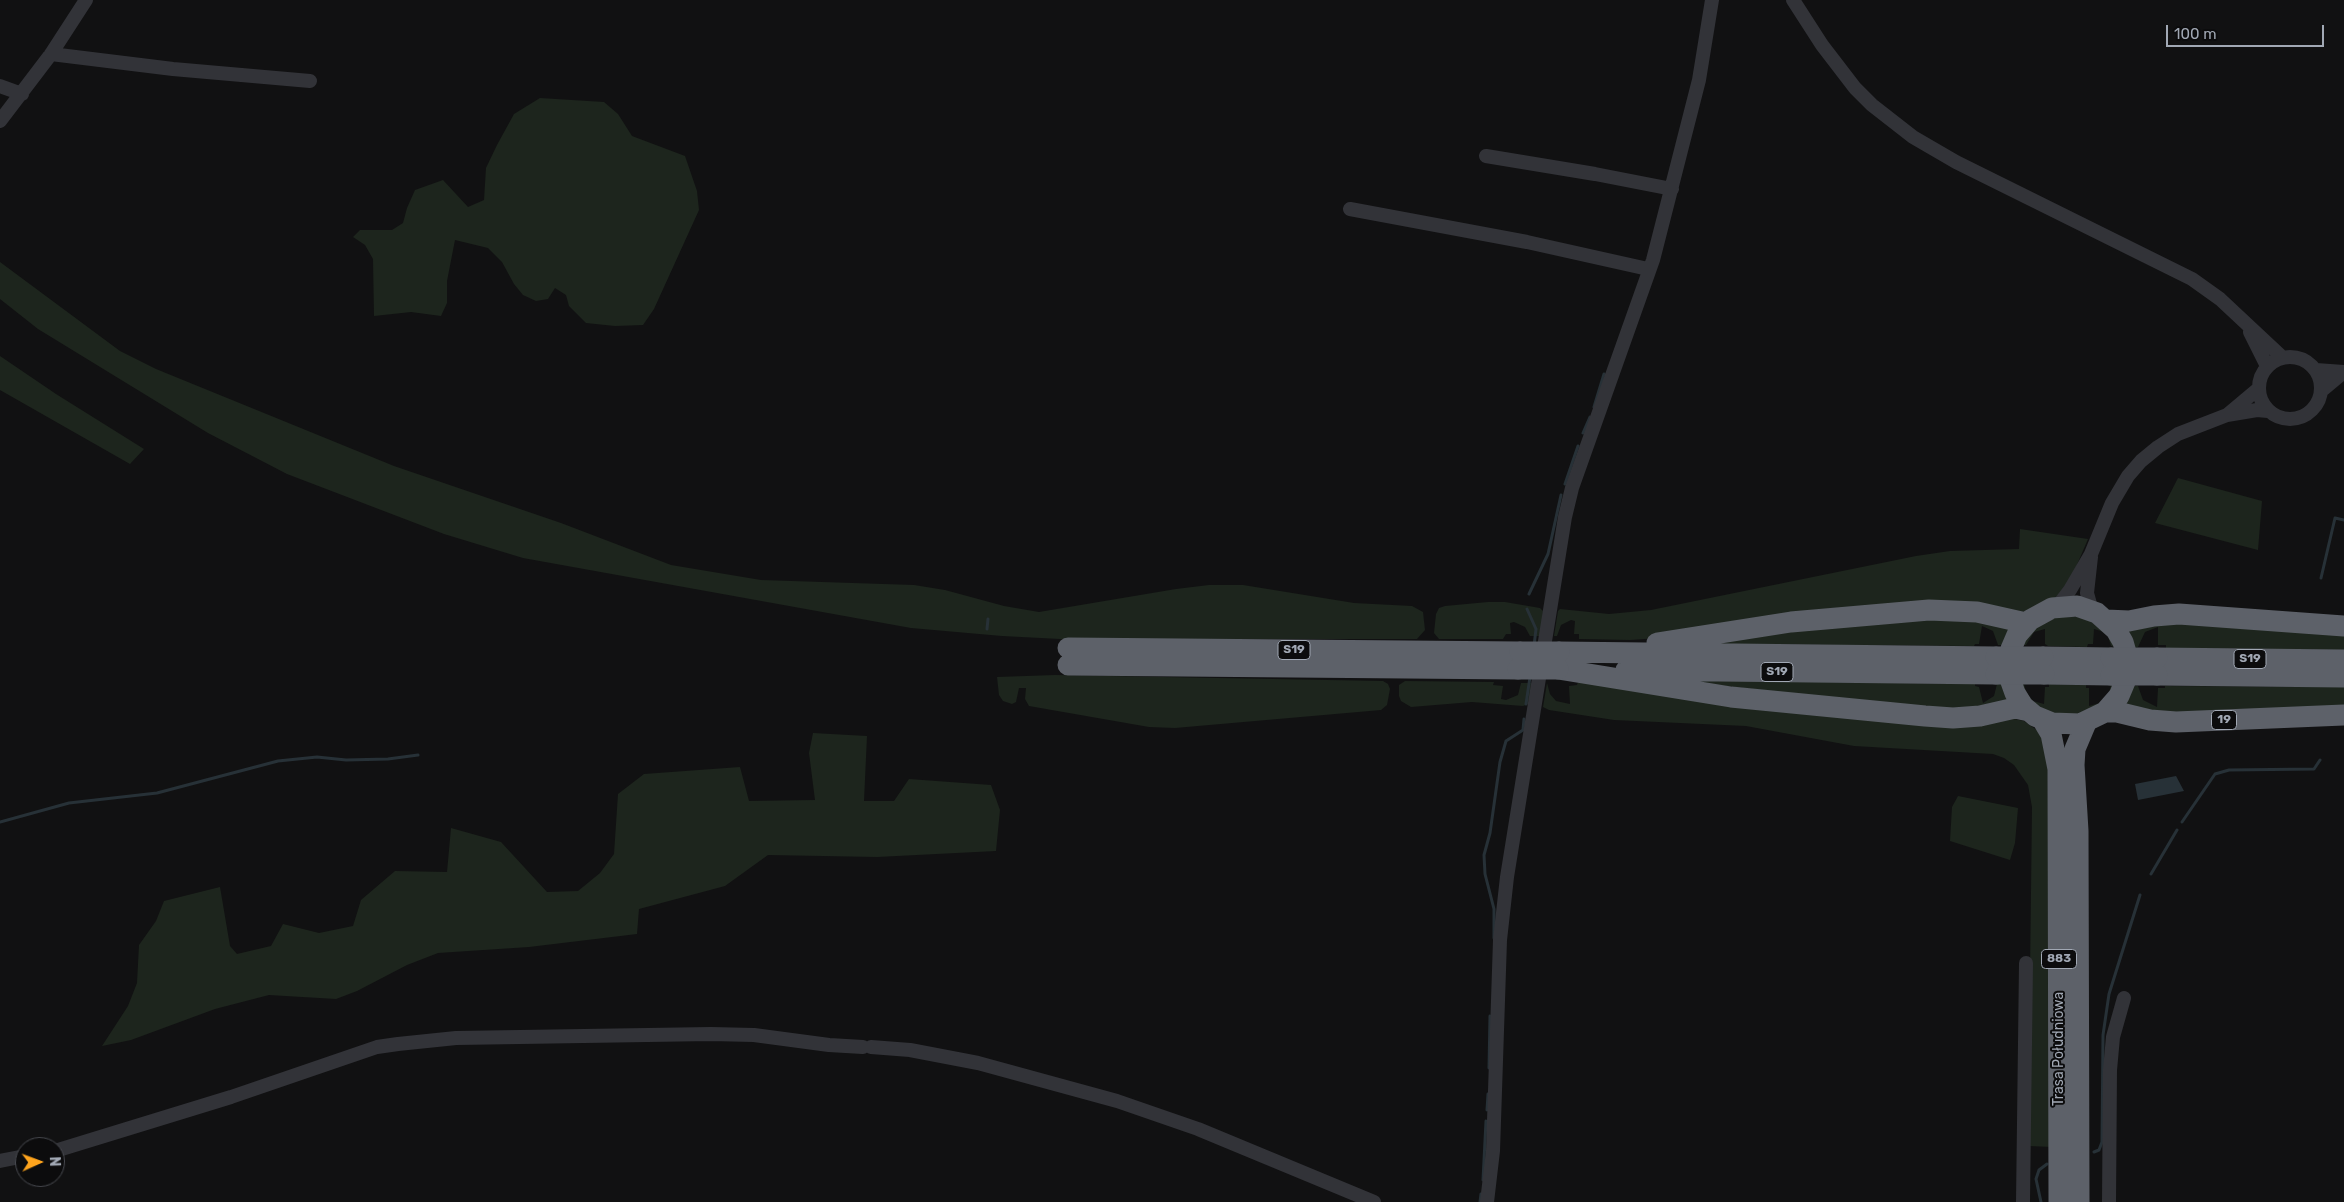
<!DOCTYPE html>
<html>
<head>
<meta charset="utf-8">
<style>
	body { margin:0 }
	#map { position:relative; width:2344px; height:1202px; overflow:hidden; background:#111112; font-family:Rubik,sans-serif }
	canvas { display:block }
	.north { position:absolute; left:15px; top:1137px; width:50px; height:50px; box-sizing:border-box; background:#0c0c0d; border:1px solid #484a50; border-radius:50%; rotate:88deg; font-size:14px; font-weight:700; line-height:20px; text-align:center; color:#a1a8b4 }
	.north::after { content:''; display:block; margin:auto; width:18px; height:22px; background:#fea41d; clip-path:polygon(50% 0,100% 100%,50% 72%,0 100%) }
	.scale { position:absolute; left:2166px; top:25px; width:158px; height:22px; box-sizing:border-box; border:2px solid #a1a8b4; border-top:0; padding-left:6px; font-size:15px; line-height:18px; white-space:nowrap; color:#a1a8b4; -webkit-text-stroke:4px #0c0c0d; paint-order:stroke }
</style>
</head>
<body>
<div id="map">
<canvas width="2344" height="1202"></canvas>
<div class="north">N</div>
<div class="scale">100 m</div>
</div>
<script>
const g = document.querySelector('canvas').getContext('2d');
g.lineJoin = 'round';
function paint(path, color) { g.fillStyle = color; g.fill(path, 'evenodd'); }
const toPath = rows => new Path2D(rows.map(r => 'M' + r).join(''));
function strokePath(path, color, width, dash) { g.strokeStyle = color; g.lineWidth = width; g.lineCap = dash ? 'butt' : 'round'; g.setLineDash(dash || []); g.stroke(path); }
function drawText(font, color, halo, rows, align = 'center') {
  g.font = font + ' Rubik,sans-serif'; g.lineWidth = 4; g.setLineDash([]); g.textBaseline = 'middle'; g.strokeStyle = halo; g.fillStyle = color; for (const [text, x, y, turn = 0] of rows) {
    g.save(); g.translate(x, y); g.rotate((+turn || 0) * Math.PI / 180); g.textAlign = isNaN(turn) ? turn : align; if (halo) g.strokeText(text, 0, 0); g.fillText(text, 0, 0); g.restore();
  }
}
paint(toPath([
	[540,98,604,102,618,114,632,136,685,156,697,191,699,210,654,309,643,325,615,326,586,323,569,306,566,295,555,288,548,299,536,301,523,295,514,284,502,262,488,248,455,240,447,281,447,303,441,316,411,312,374,316,373,259,365,245,353,237,360,230,392,230,403,223,407,208,415,190,443,180,468,207,484,200,486,168,497,145,514,114],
	[0,262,120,351,156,369,394,466,561,523,671,565,761,580,914,585,945,590,1004,606,1039,612,1176,589,1209,585,1243,585,1354,603,1412,606,1423,612,1425,630,1417,639,1060,639,1002,636,911,628,523,558,444,534,287,474,208,433,38,329,0,299],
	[0,356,56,394,144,449,130,464,0,390],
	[2178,478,2262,501,2258,550,2155,523],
	[2020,529,2088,539,2070,581,2055,599,2021,613,1630,640,1579,639,1579,634,1574,634,1575,621,1571,620,1561,625,1557,636,1554,636,1558,611,1560,609,1609,614,1651,610,1916,556,1950,551,2019,549],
	[1488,602,1505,602,1540,608,1543,611,1541,636,1530,636,1525,627,1514,622,1510,623,1511,634,1506,634,1503,639,1439,639,1434,633,1436,614,1439,608,1445,606],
	[1943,615,2011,627,2004,645,1998,645,1993,631,1982,626,1979,644,1975,644,1974,646,1699,644,1751,633],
	[2062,615,2086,618,2109,634,2115,647,2111,646,2108,636,2101,631,2094,629,2093,644,2088,644,2087,647,2048,646,2045,644,2045,629,2034,632,2026,645,2022,645,2033,628],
	[2162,621,2344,632,2344,650,2166,648,2166,645,2158,645,2158,627,2145,632,2138,647,2132,647,2127,628],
	[1055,675,1383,681,1388,684,1390,689,1387,705,1381,710,1175,728,1149,727,1029,706,1025,699,1026,688,1019,688,1016,702,1012,704,1003,701,999,695,997,677],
	[1673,680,1975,684,1975,686,1979,687,1983,703,1994,696,1997,684,2004,684,2010,701,1947,711],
	[1405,681,1494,682,1493,685,1503,686,1501,699,1506,700,1518,695,1521,683,1533,683,1528,704,1523,706,1472,702,1411,707,1401,701,1399,696,1399,685],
	[1578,682,2014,719,2024,721,2041,733,2048,743,2053,1147,2028,1146,2032,807,2028,785,2014,765,2004,758,1993,754,1854,746,1746,726,1614,720,1549,710,1543,707,1547,683,1550,694,1556,701,1570,704,1569,686,1577,685],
	[2021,684,2024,684,2026,692,2033,701,2044,704,2045,687,2049,687,2049,684,2086,685,2086,688,2089,688,2089,706,2103,702,2108,697,2111,685,2115,685,2107,699,2104,702,2093,710,2079,715,2065,716,2050,713,2035,704,2025,693],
	[2133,686,2138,686,2143,700,2157,707,2158,688,2165,688,2165,686,2344,687,2344,707,2178,714,2123,706],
	[813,733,867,736,864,801,894,801,909,779,991,785,1000,810,996,851,877,857,768,855,725,886,639,909,637,934,529,947,438,953,407,965,357,991,336,999,269,995,215,1009,131,1040,102,1046,128,1006,137,983,139,945,156,921,164,901,220,887,230,946,237,954,271,946,283,924,319,933,353,926,361,900,395,871,447,872,451,828,501,842,547,892,578,891,600,873,614,854,618,794,644,774,740,767,749,801,815,800,809,753],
	[1958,796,2018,808,2015,843,2010,860,1950,841,1952,807]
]), '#1d251d');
paint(toPath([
	[2176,776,2184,791,2138,800,2135,784]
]), '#273137');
strokePath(toPath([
	[1594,407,1604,374],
	[1583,433,1590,417],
	[1565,484,1578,446],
	[2321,578,2335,518,2344,520],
	[1529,594,1548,554,1561,495],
	[1527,609,1536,629,1534,646],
	[987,629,988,619],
	[1526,704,1530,677],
	[0,822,69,803,157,793,278,761,317,757,346,760,388,759,418,755],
	[2182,822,2215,774,2229,770,2314,769,2320,760],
	[2151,874,2177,830],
	[1494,938,1494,909,1485,874,1484,855,1490,833,1500,762,1506,741,1523,730,1524,719],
	[1489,1068,1490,1016],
	[1487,1110,1488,1094],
	[2094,1152,2099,1150,2102,1142,2103,1035,2109,994,2140,895],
	[1483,1180,1486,1121],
	[1480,1202,1481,1194],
	[2041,1202,2036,1179,2039,1170,2047,1164]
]), '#273137', 3);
strokePath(toPath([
	[1793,0,1822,45,1855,88,1872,105,1913,137,1956,162,2192,279,2220,299,2282,357],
	[51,54,173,69,310,81],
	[0,86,22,94],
	[0,121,51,54,86,0],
	[1486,156,1595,174,1672,189],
	[1350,209,1527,242,1648,269],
	[2250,332,2267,366],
	'2259 388a31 31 0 1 1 62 0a31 31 0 1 1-62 0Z',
	[2316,370,2344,372],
	[2321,391,2344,372],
	[2227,415,2258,389],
	[2091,557,2087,593,2092,611],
	[2057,607,2070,590,2091,554,2112,503,2128,476,2141,461,2158,447,2178,434,2227,415,2257,410,2268,411],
	[871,1047,910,1050,978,1063,1117,1101,1198,1129,1374,1202],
	[55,1151,231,1097,377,1047,398,1044,456,1038,711,1034,754,1035,829,1045,863,1047],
	[0,1161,25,1156],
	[1487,1202,1493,1151,1500,940,1507,877,1565,517,1572,488,1653,260,1699,80,1712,0],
	[2023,1202,2026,963],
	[2109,1202,2110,1070,2113,1037,2124,998]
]), '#323338', 14);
strokePath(toPath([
	[2106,620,2129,621,2154,616,2179,614,2344,626],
	[1657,643,1791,622,1929,610,1977,612,2026,623],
	[1068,648,1520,652],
	[1559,652,1996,657],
	[2043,657,2111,658],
	[2157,658,2344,660],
	[1068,665,1518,669],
	[1558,669,1731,697,1925,716,1953,718,1980,716,2015,708,2029,711],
	[1626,670,1996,674],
	[2044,674,2111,675],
	[2157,675,2344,677],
	[2105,712,2119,696,2127,677,2127,656,2123,642,2116,630,2097,613,2077,606,2052,608,2030,620,2017,635,2011,649,2008,664,2010,679,2015,693,2023,706,2035,716,2052,723,2080,724,2105,712,2117,712,2150,720,2176,722,2344,715],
	[2042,719,2051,734,2058,769,2059,1202],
	[2079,1202,2078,831,2074,765,2075,749,2086,723]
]), '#5d6169', 21);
strokePath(toPath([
	[1520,652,1559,652],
	[1996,657,2043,657],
	[2111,658,2157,658],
	[1518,669,1558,669],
	[1996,674,2044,674],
	[2111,675,2157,675]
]), '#5d6169', 21);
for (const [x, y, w] of [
	[1294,650,32],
	[2250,659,32],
	[1777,672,32],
	[2224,720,25],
	[2059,959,35]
]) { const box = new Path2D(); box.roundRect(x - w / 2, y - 9.5, w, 19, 4); g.fillStyle = '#0c0c0d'; g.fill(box); strokePath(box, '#a1a8b4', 1); }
drawText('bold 12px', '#a1a8b4', null, [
	["S19",1294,650],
	["S19",2250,659],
	["S19",1777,672],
	["19",2224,720],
	["883",2059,959]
]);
drawText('14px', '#a1a8b4', '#0c0c0d', [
	["Trasa Południowa",2059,1049,-90]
]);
</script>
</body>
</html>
